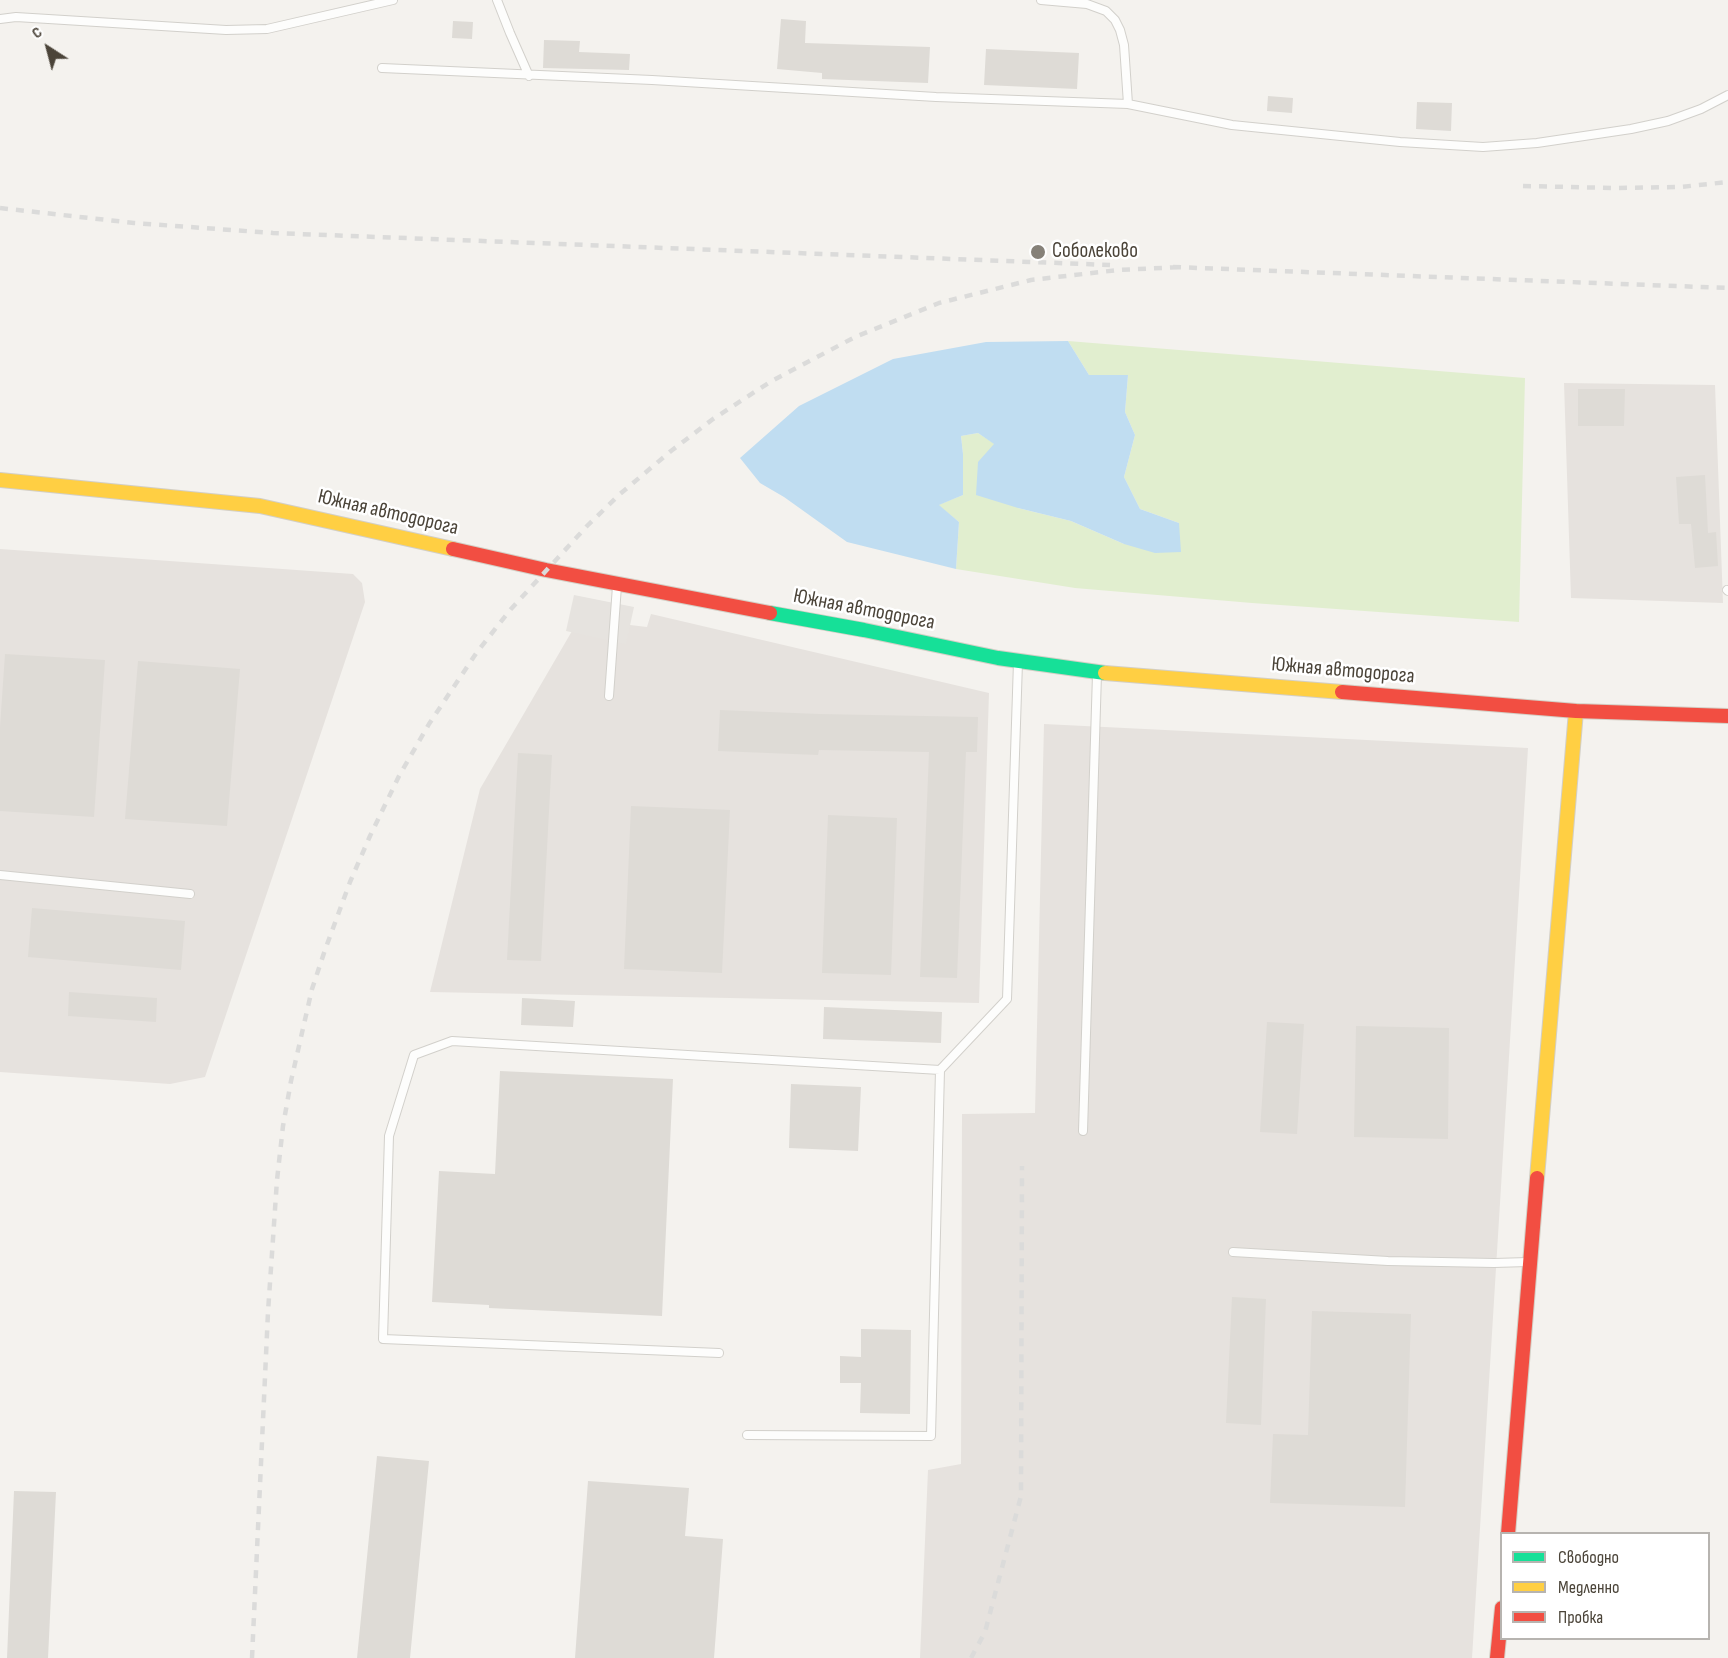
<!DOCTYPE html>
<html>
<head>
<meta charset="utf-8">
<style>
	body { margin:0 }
	#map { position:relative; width:1728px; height:1658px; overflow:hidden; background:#f4f2ee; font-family:"Sofia Sans Condensed",sans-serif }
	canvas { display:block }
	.legend { position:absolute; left:1500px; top:1532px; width:210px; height:108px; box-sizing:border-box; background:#fff; border:2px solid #b7b4b0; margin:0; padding:8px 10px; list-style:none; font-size:18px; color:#4b4439 }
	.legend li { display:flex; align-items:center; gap:12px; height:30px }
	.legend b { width:30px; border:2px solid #b7b4b0 }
	.north { position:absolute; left:18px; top:18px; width:60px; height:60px; -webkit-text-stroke:4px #fff; paint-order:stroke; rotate:324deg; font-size:16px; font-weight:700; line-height:24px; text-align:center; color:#4b4439 }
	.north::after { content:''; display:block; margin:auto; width:21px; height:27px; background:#4b4439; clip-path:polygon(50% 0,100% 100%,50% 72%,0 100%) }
</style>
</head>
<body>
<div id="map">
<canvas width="1728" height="1658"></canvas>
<ul class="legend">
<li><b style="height:8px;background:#16e098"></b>Свободно</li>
<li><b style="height:8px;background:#ffcf43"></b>Медленно</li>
<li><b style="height:8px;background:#f24e42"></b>Пробка</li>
</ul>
<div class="north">С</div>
</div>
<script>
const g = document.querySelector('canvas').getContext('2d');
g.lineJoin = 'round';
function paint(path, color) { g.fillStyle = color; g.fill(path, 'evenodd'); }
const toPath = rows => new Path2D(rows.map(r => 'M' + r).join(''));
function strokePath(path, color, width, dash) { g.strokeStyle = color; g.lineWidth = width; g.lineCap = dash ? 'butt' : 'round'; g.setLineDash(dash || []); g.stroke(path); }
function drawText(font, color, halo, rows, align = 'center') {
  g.font = font + ' "Sofia Sans Condensed",sans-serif'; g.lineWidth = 5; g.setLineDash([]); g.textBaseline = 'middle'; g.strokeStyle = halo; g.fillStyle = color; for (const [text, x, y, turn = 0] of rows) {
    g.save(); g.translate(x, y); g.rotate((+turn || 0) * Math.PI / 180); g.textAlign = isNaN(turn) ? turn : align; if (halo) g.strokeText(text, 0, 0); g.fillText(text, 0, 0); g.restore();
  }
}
paint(toPath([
	[1564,383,1715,385,1723,603,1571,598],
	[0,549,353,574,362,583,365,602,205,1077,170,1084,0,1072],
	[651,614,989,693,979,1003,430,992,480,789,579,619,647,627],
	[1044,724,1528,748,1472,1658,920,1658,928,1470,961,1464,962,1114,1035,1113]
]), '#e6e2de');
paint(toPath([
	[1068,341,1525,378,1519,622,1252,603,1075,588,956,569,959,522,938,505,963,495,963,454,961,436,978,433,995,444,1018,508,1071,521,1124,544,1179,523,1140,509,1124,477,1135,435,1125,412,1128,375,1089,375]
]), '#e1eecf');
paint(toPath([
	[574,595,634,607,626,644,566,631]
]), '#e6e3df');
paint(toPath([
	[1068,341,1089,375,1128,375,1125,412,1135,435,1124,477,1140,509,1179,523,1181,552,1155,553,1124,544,1071,521,1018,508,976,495,978,462,994,444,978,433,961,436,963,454,963,495,939,505,959,522,956,569,847,542,784,497,760,483,740,458,799,406,893,359,986,342]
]), '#c0ddf1');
paint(toPath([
	[781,19,806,21,805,43,930,47,928,83,822,79,822,73,777,69],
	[453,21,473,22,472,39,452,38],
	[544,40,580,41,579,52,630,54,629,70,543,68],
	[986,49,1079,53,1077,89,984,85],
	[1268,96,1293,98,1292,113,1267,111],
	[1417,102,1452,103,1451,131,1416,129],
	[1578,389,1625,389,1624,426,1578,426],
	[1705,475,1708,533,1716,532,1718,566,1695,568,1691,524,1679,524,1676,477],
	[5,654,105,660,94,817,0,811,0,727],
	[138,661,240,669,227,826,125,819],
	[720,710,819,714,978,717,977,752,966,752,957,978,920,977,929,752,819,750,818,755,718,751],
	[518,753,552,755,541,961,507,960],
	[631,806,730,810,722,973,624,969],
	[828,815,897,818,891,975,822,973],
	[32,908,185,921,181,970,28,957],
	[69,992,157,998,156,1022,68,1016],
	[522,998,575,1001,573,1027,521,1025],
	[824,1007,942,1012,941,1043,823,1039],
	[1267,1022,1304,1024,1297,1134,1260,1132],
	[1356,1026,1449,1028,1448,1139,1354,1137],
	[500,1071,673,1079,662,1316,489,1308,489,1305,432,1302,439,1171,495,1174],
	[791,1084,861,1087,858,1151,789,1148],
	[1232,1297,1266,1299,1261,1425,1226,1423],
	[1312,1311,1411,1314,1405,1507,1270,1503,1273,1434,1308,1435],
	[861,1329,911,1330,910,1414,860,1413,861,1383,840,1383,840,1356,861,1357],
	[377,1456,429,1461,410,1658,357,1658],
	[588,1481,689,1488,685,1536,723,1539,714,1658,575,1658],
	[14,1491,56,1492,48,1658,7,1658]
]), '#dedbd6');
const lane = toPath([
	[497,0,510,33,529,76],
	[1041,0,1087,4,1106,11,1115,20,1120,30,1124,45,1128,104],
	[0,19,16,17,226,30,267,29,393,0],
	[382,68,652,80,936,97,1128,104,1232,125,1400,142,1483,147,1537,143,1631,129,1668,121,1701,109,1728,95],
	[1727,590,1728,591],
	[609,696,617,586],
	[0,875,190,894],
	[1083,1131,1097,674],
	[1233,1252,1388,1261,1494,1263,1528,1262],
	[719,1353,383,1339,389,1136,414,1055,452,1041,940,1070],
	[747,1435,931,1436,940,1070,1007,999,1018,662]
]);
const fast = toPath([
	[770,613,864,630,998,658,1105,673]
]);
const slow = toPath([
	[0,480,260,506,453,549],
	[1105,673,1342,692],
	[1537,1178,1576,711]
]);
const jam = toPath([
	[453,549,546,570,770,613],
	[1342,692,1576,711,1728,716],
	[1508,1534,1537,1178],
	[1497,1658,1502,1608]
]);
strokePath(lane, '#d2d0cb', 10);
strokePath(fast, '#d3cfc5', 16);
strokePath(slow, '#d3cfc5', 16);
strokePath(jam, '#d3cfc5', 16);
strokePath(lane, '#fdfdfc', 8);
strokePath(fast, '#16e098', 14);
strokePath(slow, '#ffcf43', 14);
strokePath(jam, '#f24e42', 14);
strokePath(toPath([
	[1523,186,1615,188,1680,187,1728,182],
	[0,208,134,223,273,233,1110,265],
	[1173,267,1728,288],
	[252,1658,268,1312,277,1180,283,1126,291,1081,312,989,325,950,350,882,370,836,399,776,429,724,477,652,511,609,587,526,620,494,671,451,713,419,770,382,855,337,939,303,1031,280,1118,270,1182,267],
	[971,1658,985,1632,1021,1496,1022,1166]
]), '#dbdbda', 4.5, [8, 8]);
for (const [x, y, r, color] of [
	[1038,252,8,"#868178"]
]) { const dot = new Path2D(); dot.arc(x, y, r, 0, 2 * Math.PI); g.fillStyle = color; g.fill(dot); strokePath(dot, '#fff', 2); }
drawText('21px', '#4b4439', '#fff', [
	["Соболеково",1052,252]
], 'left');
drawText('21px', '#4b4439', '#fff', [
	["Южная автодорога",388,513,13],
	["Южная автодорога",864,610,11],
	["Южная автодорога",1343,671,5]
]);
</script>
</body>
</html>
